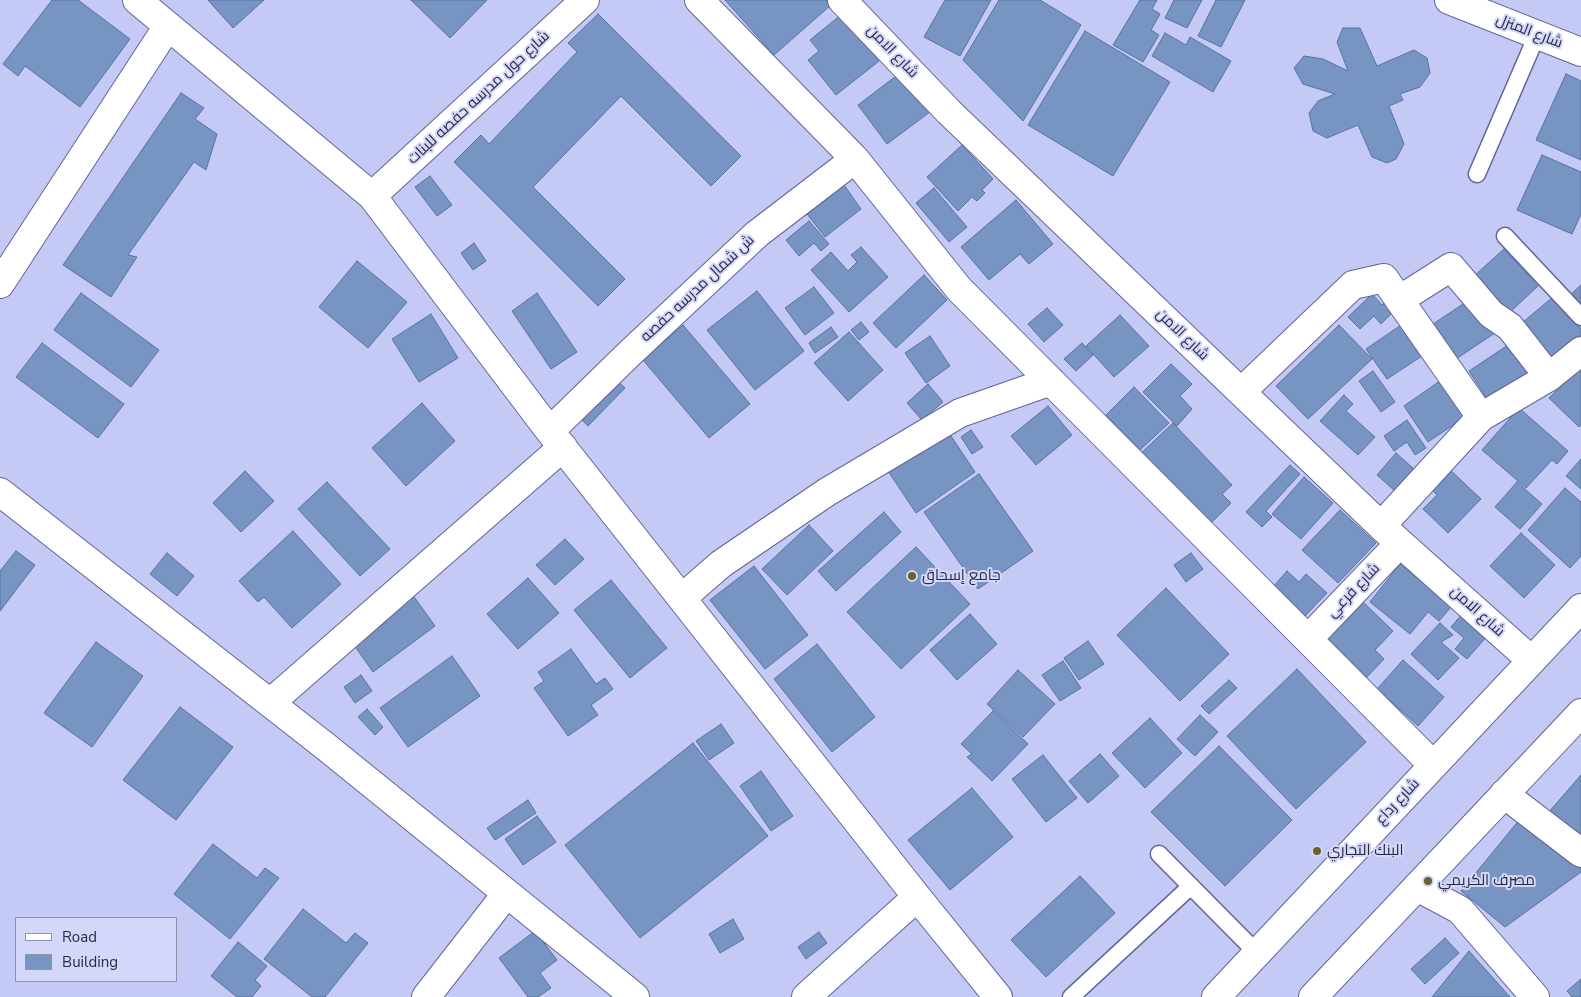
<!DOCTYPE html>
<html>
<head>
<meta charset="utf-8">
<style>
	body { margin:0 }
	#map { position:relative; width:1581px; height:997px; overflow:hidden; background:#c4c9f6; font-family:"Nunito Sans",sans-serif }
	canvas { display:block }
	.legend { position:absolute; left:15px; top:917px; width:162px; height:65px; box-sizing:border-box; background:#d3d7f9; border:1px solid #8f92af; margin:0; padding:6px 9px; list-style:none; font-size:15px; color:#292a40 }
	.legend li { display:flex; align-items:center; gap:10px; height:25px }
	.legend b { width:25px; border:1px solid #8f92af }
</style>
</head>
<body>
<div id="map">
<canvas width="1581" height="997"></canvas>
<ul class="legend">
<li><b style="height:6px;background:#fff"></b>Road</li>
<li><b style="height:14px;background:#7794c3"></b>Building</li>
</ul>
</div>
<script>
const g = document.querySelector('canvas').getContext('2d');
g.lineJoin = 'round';
function paint(path, color) { g.fillStyle = color; g.fill(path, 'evenodd'); }
const toPath = rows => new Path2D(rows.map(r => 'M' + r).join(''));
function strokePath(path, color, width, dash) { g.strokeStyle = color; g.lineWidth = width; g.lineCap = dash ? 'butt' : 'round'; g.setLineDash(dash || []); g.stroke(path); }
function drawText(font, color, halo, rows, align = 'center') {
  g.font = font + ' "Nunito Sans",Cairo,sans-serif'; g.lineWidth = 4; g.setLineDash([]); g.textBaseline = 'middle'; g.strokeStyle = halo; g.fillStyle = color; for (const [text, x, y, turn = 0] of rows) {
    g.save(); g.translate(x, y); g.rotate((+turn || 0) * Math.PI / 180); g.textAlign = isNaN(turn) ? turn : align; if (halo) g.strokeText(text, 0, 0); g.fillText(text, 0, 0); g.restore();
  }
}
const building = toPath([
	[52,0,78,0,130,39,80,107,25,66,18,76,3,64,52,0],
	[208,0,264,0,233,28,208,0],
	[411,0,487,0,450,38,411,0],
	[725,0,826,0,831,5,774,55,725,0],
	[945,0,991,0,960,56,924,37,945,0],
	[999,0,1040,0,1081,25,1023,121,963,60,999,0],
	[1140,0,1157,0,1152,9,1160,14,1151,30,1159,35,1143,62,1113,45,1140,0],
	[1174,0,1202,0,1187,28,1165,18,1174,0],
	[1216,0,1245,0,1221,47,1198,36,1216,0],
	[598,14,741,156,711,186,621,96,533,187,625,279,598,306,454,162,481,135,489,144,577,52,568,43,598,14],
	[842,14,879,61,836,95,808,60,819,51,810,40,842,14],
	[1343,28,1360,28,1377,66,1414,50,1427,58,1430,73,1420,87,1400,94,1403,100,1389,106,1404,144,1396,159,1387,163,1372,157,1358,125,1327,138,1313,131,1309,113,1318,101,1335,94,1303,84,1294,68,1304,56,1323,59,1348,71,1337,42,1343,28],
	[1085,31,1170,82,1113,176,1028,125,1085,31],
	[1165,33,1186,45,1190,37,1231,61,1213,92,1152,56,1165,33],
	[900,73,930,112,887,144,858,105,900,73],
	[1566,74,1581,81,1581,160,1536,140,1566,74],
	[181,93,204,108,195,119,217,134,206,170,194,162,128,255,137,257,111,297,63,265,181,93],
	[962,145,993,179,982,190,985,193,977,201,972,197,958,211,927,177,962,145],
	[1542,155,1581,172,1581,214,1572,234,1517,210,1542,155],
	[430,176,452,205,437,216,415,187,430,176],
	[844,185,861,209,825,237,807,214,844,185],
	[934,188,967,227,949,242,916,203,934,188],
	[1016,200,1053,244,1029,264,1020,254,989,280,961,247,1016,200],
	[809,221,829,244,821,251,814,243,799,256,786,240,809,221],
	[474,243,486,261,473,270,461,253,474,243],
	[861,247,888,277,849,312,811,270,831,252,848,271,857,262,851,255,861,247],
	[1504,249,1538,286,1508,314,1473,277,1504,249],
	[357,261,407,302,368,348,319,307,357,261],
	[924,275,947,300,896,348,873,323,924,275],
	[1581,285,1581,307,1570,295,1581,285],
	[814,287,834,313,805,335,785,308,814,287],
	[757,291,804,351,755,390,707,330,757,291],
	[81,293,159,350,131,387,54,330,81,293],
	[537,293,577,352,551,369,512,311,537,293],
	[1372,294,1382,305,1388,299,1397,308,1381,324,1374,316,1360,329,1348,317,1372,294],
	[1554,296,1581,329,1581,335,1553,359,1522,323,1554,296],
	[1472,298,1495,333,1453,361,1430,326,1472,298],
	[1047,308,1063,325,1044,342,1028,324,1047,308],
	[431,314,458,358,419,382,392,339,431,314],
	[1120,315,1149,346,1114,377,1086,346,1120,315],
	[861,322,869,332,859,340,851,330,861,322],
	[1404,323,1425,354,1387,379,1366,349,1404,323],
	[683,325,750,404,709,438,643,360,683,325],
	[1339,325,1372,359,1308,419,1276,386,1339,325],
	[831,327,838,337,815,353,809,343,831,327],
	[849,332,883,370,848,401,814,363,849,332],
	[930,336,950,366,926,383,905,353,930,336],
	[42,343,124,404,98,438,16,377,42,343],
	[1082,343,1093,355,1076,371,1064,359,1082,343],
	[1511,343,1532,375,1490,403,1469,371,1511,343],
	[1171,364,1192,384,1180,396,1192,409,1177,426,1143,392,1171,364],
	[1579,369,1581,371,1581,425,1579,427,1549,398,1579,369],
	[1373,371,1395,402,1381,412,1359,381,1373,371],
	[1447,376,1471,413,1428,442,1404,406,1447,376],
	[613,377,625,388,588,426,577,415,613,377],
	[928,384,943,402,922,420,907,403,928,384],
	[1134,387,1169,423,1140,450,1106,415,1134,387],
	[1344,395,1353,404,1346,411,1375,437,1358,455,1320,421,1344,395],
	[422,403,455,441,406,486,372,448,422,403],
	[1048,406,1072,435,1036,465,1011,436,1048,406],
	[1519,408,1568,451,1557,464,1552,460,1526,488,1482,450,1519,408],
	[1407,420,1426,448,1415,455,1407,442,1394,451,1384,436,1407,420],
	[1173,423,1232,485,1222,494,1231,503,1207,527,1138,456,1173,423],
	[945,427,975,472,916,513,886,468,945,427],
	[971,430,983,447,972,454,961,437,971,430],
	[1396,453,1414,469,1395,491,1377,475,1396,453],
	[1581,459,1581,489,1566,476,1581,459],
	[1290,465,1300,474,1266,511,1272,517,1262,527,1246,512,1290,465],
	[1447,467,1481,499,1448,533,1423,509,1437,495,1428,486,1447,467],
	[245,471,274,501,241,532,213,503,245,471],
	[979,474,1033,551,978,589,924,512,979,474],
	[1304,477,1333,503,1301,539,1272,514,1304,477],
	[327,482,390,549,360,576,298,509,327,482],
	[1517,482,1542,504,1520,529,1495,507,1517,482],
	[1565,488,1581,502,1581,556,1570,568,1528,530,1565,488],
	[1340,510,1376,543,1338,583,1302,550,1340,510],
	[884,512,901,532,836,591,818,571,884,512],
	[809,525,833,551,787,595,762,569,809,525],
	[293,531,341,584,292,628,264,597,258,602,239,581,293,531],
	[1521,533,1555,565,1524,598,1490,566,1521,533],
	[565,539,584,559,555,585,536,565,565,539],
	[916,547,970,604,901,669,847,612,916,547],
	[16,551,35,565,0,611,0,571,16,551],
	[167,553,194,576,177,596,150,574,167,553],
	[1191,553,1203,569,1186,582,1174,565,1191,553],
	[1400,564,1452,606,1439,621,1428,612,1410,634,1370,602,1400,564],
	[754,566,808,635,765,669,710,600,754,566],
	[1287,571,1299,582,1306,574,1327,593,1304,617,1273,587,1287,571],
	[528,578,559,613,518,649,487,614,528,578],
	[611,580,667,648,630,678,574,610,611,580],
	[1166,588,1229,654,1180,701,1117,635,1166,588],
	[412,594,435,626,373,672,354,645,386,622,382,617,412,594],
	[1360,599,1393,631,1375,650,1384,659,1365,679,1323,638,1360,599],
	[1463,613,1489,634,1467,659,1455,649,1464,638,1451,627,1463,613],
	[970,614,997,644,957,680,930,650,970,614],
	[1440,623,1453,635,1441,642,1459,658,1438,680,1411,654,1440,623],
	[1088,641,1104,664,1079,680,1064,658,1088,641],
	[96,642,143,676,92,747,44,713,96,642],
	[817,644,875,717,832,752,774,679,817,644],
	[571,649,596,684,605,678,613,689,591,705,598,715,568,736,534,688,544,681,538,672,571,649],
	[452,656,480,696,408,747,380,708,452,656],
	[1403,660,1444,697,1418,726,1377,689,1403,660],
	[1063,661,1081,688,1060,701,1042,675,1063,661],
	[1297,669,1366,742,1296,809,1227,736,1297,669],
	[1018,670,1055,704,1023,737,987,704,1018,670],
	[361,675,372,691,355,703,344,687,361,675],
	[1229,680,1237,688,1209,714,1201,706,1229,680],
	[180,707,233,747,176,820,123,780,180,707],
	[367,709,383,727,375,735,358,717,367,709],
	[993,711,1028,744,992,781,967,757,972,754,961,744,993,711],
	[1200,715,1218,732,1195,756,1177,739,1200,715],
	[1150,718,1182,753,1145,788,1112,753,1150,718],
	[721,724,734,743,709,760,696,741,721,724],
	[693,743,768,836,640,938,565,845,693,743],
	[1219,746,1292,820,1225,886,1151,812,1219,746],
	[1100,754,1119,776,1088,803,1069,781,1100,754],
	[1043,755,1077,798,1046,822,1012,779,1043,755],
	[761,771,793,816,771,831,740,786,761,771],
	[1581,775,1581,841,1548,813,1581,775],
	[972,788,1013,837,950,890,908,840,972,788],
	[528,800,536,813,495,840,487,828,528,800],
	[537,816,556,842,523,865,505,839,537,816],
	[1520,819,1581,868,1581,872,1505,927,1461,891,1520,819],
	[213,844,257,878,265,868,279,878,230,939,174,894,213,844],
	[1080,876,1115,913,1046,977,1011,940,1080,876],
	[303,909,346,943,355,933,368,943,325,997,312,997,264,959,303,909],
	[733,919,744,939,720,953,709,934,733,919],
	[535,931,557,960,540,973,551,988,538,997,528,997,499,958,535,931],
	[819,932,827,943,806,959,798,947,819,932],
	[1445,938,1459,953,1425,984,1411,969,1445,938],
	[238,942,267,966,255,980,261,986,252,997,237,997,211,976,238,942],
	[1469,951,1510,997,1432,997,1469,951],
	[1581,979,1581,997,1572,997,1567,991,1581,979]
]);
paint(building, '#7794c3');
strokePath(building, '#5772a0', 1);
const lane = toPath([
	[1477,174,1537,35],
	[1505,236,1581,317],
	[1159,854,1257,953],
	[1071,997,1191,886]
]);
const street = toPath([
	[137,0,372,196,545,425,917,897,998,997],
	[699,0,855,159,959,289,1433,765],
	[842,0,949,112,1241,392,1381,526,1531,660],
	[372,196,585,0],
	[0,284,168,26],
	[1549,377,1581,351],
	[1241,392,1353,285,1384,278,1481,417],
	[550,431,630,353,757,234,855,159],
	[0,492,325,746,635,997],
	[1381,526,1481,417,1549,377,1510,327,1491,314,1451,267,1399,300],
	[682,598,721,564,827,492,960,413,1051,381],
	[1308,639,1400,543],
	[270,703,563,447],
	[1504,794,1581,853],
	[1417,887,1460,910,1535,997],
	[426,997,507,893],
	[806,997,917,897]
]);
const secondary = toPath([
	[1449,0,1581,52],
	[1216,997,1581,608],
	[1313,997,1581,713]
]);
strokePath(lane, '#616596', 19);
strokePath(street, '#616596', 30);
strokePath(secondary, '#616596', 30);
strokePath(lane, '#fff', 16);
strokePath(street, '#fff', 28);
strokePath(secondary, '#fff', 28);
for (const [x, y, r, color] of [
	[912,576,5,"#6b622f"],
	[1317,851,5,"#6b622f"],
	[1428,881,5,"#6b622f"]
]) { const dot = new Path2D(); dot.arc(x, y, r, 0, 2 * Math.PI); g.fillStyle = color; g.fill(dot); strokePath(dot, '#d3d7f9', 2); }
drawText('15px', '#292a40', '#d3d7f9', [
	["شارع المنزل",1529,32,21],
	["شارع الامن",892,52,46],
	["شارع حول مدرسه حفصه للبنات",479,98,-43],
	["ش شمال مدرسه حفصه",698,289,-43],
	["شارع الامن",1182,335,44],
	["شارع فرعي",1354,591,-46],
	["شارع الامن",1477,612,42],
	["شارع رداع",1398,802,-47]
]);
drawText('15px', '#292a40', '#d3d7f9', [
	["جامع إسحاق",922,576],
	["البنك التجاري",1327,851],
	["مصرف الكريمي",1438,881]
], 'left');
</script>
</body>
</html>
